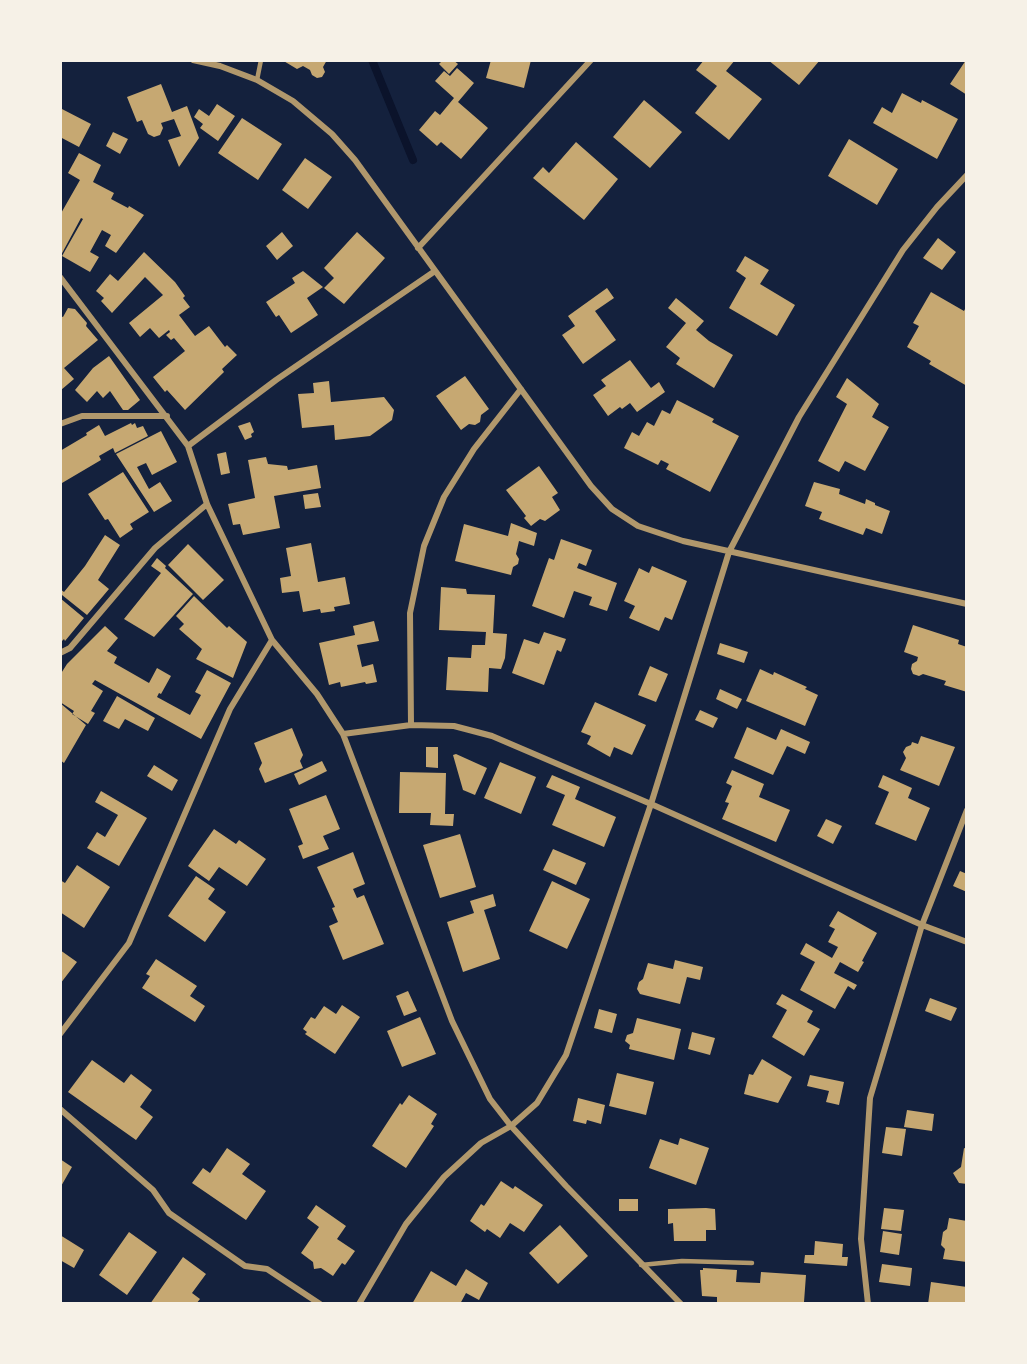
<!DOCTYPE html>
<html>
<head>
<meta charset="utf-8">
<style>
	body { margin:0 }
	#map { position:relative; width:1027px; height:1364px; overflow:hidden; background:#14213d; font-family:"PT Sans Narrow",sans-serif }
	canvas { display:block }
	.frame { position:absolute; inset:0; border:62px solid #f6f1e7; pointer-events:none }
</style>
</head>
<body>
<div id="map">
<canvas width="1027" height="1364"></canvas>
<div class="frame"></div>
</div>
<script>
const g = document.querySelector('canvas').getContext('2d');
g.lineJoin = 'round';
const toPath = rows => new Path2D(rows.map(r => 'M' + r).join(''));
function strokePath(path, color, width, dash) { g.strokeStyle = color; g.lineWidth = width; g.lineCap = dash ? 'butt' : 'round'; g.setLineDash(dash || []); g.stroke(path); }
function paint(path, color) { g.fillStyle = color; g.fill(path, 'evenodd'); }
strokePath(toPath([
	[372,60,413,160]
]), '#0b132b', 8);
paint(toPath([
	[282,60,327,60,323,67,325,72,322,77,317,78,312,75,310,70,303,66,297,69],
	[443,60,453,60,458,64,449,74,439,64],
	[491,60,531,60,524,88,486,78],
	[704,60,735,60,726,71,762,99,729,140,695,113,717,86,696,70],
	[768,60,820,60,799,85],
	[966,60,967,60,967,95,950,84],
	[457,68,474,83,458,102,488,128,461,159,441,142,437,146,419,130,435,111,440,115,454,98,435,81,444,71,450,76],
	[161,84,172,112,187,106,199,138,179,167,168,140,181,136,174,119,161,123,163,128,160,135,154,137,148,134,142,120,137,122,127,97],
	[902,93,921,103,922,100,958,119,937,159,873,123,882,107,892,113],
	[644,100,682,132,650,168,613,137],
	[217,104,235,116,218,141,200,128,203,124,194,117,199,109,209,116],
	[60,108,91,124,79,147,60,137],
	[242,118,282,144,258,180,218,153],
	[113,132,128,139,120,154,106,146],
	[849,139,898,169,877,205,828,176],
	[576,142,618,179,584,220,533,178,543,167,549,173],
	[79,153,101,165,93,182,114,193,111,199,128,208,129,206,144,215,116,253,105,246,111,235,102,230,90,252,99,257,90,272,62,256,83,219,81,218,60,257,60,215,80,180,68,173],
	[305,158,332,177,308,209,282,190],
	[282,232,293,246,277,260,266,246],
	[357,232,385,258,344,304,324,288,334,278,324,268],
	[938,238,956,252,942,270,923,258],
	[144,252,175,282,185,296,183,298,190,307,179,315,195,336,209,326,225,347,227,345,237,355,222,369,224,372,185,410,167,390,165,392,153,377,185,351,174,338,171,340,166,335,170,332,169,330,159,338,150,328,140,337,129,323,163,295,145,277,112,313,101,301,104,298,96,291,110,274,118,281],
	[745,256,769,270,760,284,795,305,777,336,729,308,746,278,736,271],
	[303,271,323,287,307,298,318,315,291,333,279,315,276,317,266,302,295,283,292,278],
	[607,288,614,298,595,311,616,340,583,364,562,335,575,326,568,316],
	[931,292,964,311,967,305,967,386,929,364,931,361,907,347,919,326,913,323],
	[676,298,704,321,696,330,709,341,733,355,714,388,676,364,680,358,666,347,686,323,668,308],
	[68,308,75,309,87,323,86,326,98,340,64,368,74,379,61,390,60,316,63,317],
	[109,356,140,400,128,410,123,410,110,391,103,398,97,391,87,402,75,390,93,368],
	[630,360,651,388,659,382,665,392,637,412,630,403,622,409,620,407,608,416,593,395,606,386,601,380],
	[465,376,489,409,481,415,480,422,475,425,469,424,461,430,436,396],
	[847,378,879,404,872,417,889,427,865,471,845,461,839,472,818,461,847,404,836,397],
	[329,381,331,402,384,397,394,410,392,420,370,436,335,440,334,425,302,428,298,394,314,393,313,383],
	[677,400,714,419,712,422,739,436,710,492,666,469,669,464,661,460,658,465,624,448,632,432,639,436,647,422,654,426,662,410,670,414],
	[250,422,254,432,251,434,252,437,245,440,238,426],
	[131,423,132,425,135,423,137,428,143,426,148,436,115,453,113,448,99,456,101,460,62,483,60,482,60,451,87,435,86,433,99,425,105,436],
	[161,431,177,462,152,475,146,463,137,467,149,489,160,482,172,501,154,512,116,454],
	[226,452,230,473,221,475,217,454],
	[266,457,268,464,287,466,288,470,317,465,321,488,274,496,280,528,243,535,240,524,233,525,228,504,255,498,248,460],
	[539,466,558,493,552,497,560,510,545,521,540,519,531,526,524,518,526,516,506,490],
	[123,472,149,512,130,524,133,529,120,538,108,519,105,520,88,494],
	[814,482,840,489,839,494,865,504,866,499,875,503,875,505,890,511,882,534,866,528,863,535,819,519,822,512,805,506],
	[318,493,321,507,305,509,303,495],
	[511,523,537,533,534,546,519,541,516,554,519,559,518,564,513,567,511,575,455,561,464,524,508,536],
	[105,535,120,545,98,580,109,589,87,615,62,595,60,598,60,589,64,592,85,566],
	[561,539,592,550,586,566,579,563,577,568,617,583,607,611,589,605,592,597,574,591,564,618,532,606,549,558,554,560],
	[311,543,318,582,345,577,350,604,334,607,335,611,321,613,320,609,303,612,299,591,282,593,280,578,291,576,286,548],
	[188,544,224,580,203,600,168,565],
	[157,558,166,566,165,568,193,594,154,637,124,619,161,573,151,566],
	[652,566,687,581,672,620,665,617,659,631,629,618,635,606,624,601,639,568,649,573],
	[441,587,466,589,467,594,495,595,493,633,507,634,505,658,501,669,489,668,488,692,446,690,448,657,471,658,472,645,485,645,486,632,439,630],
	[194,596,227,628,229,626,247,642,233,678,196,659,202,649,179,629,184,624,176,616],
	[60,598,84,618,65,641,64,639,60,643],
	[374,621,379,641,357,645,362,667,373,664,377,682,366,684,365,682,341,687,340,682,329,685,319,643,355,635,353,626],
	[913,625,959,640,958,644,967,647,967,692,944,685,946,681,923,674,919,676,913,674,911,669,912,664,917,661,918,657,904,652],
	[105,626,118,638,107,651,117,657,114,663,149,683,157,668,171,676,161,694,159,693,157,697,190,715,201,695,195,692,207,670,231,683,201,739,95,680,92,684,103,691,91,711,95,713,88,724,72,714,74,711,60,702,60,675,67,664],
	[544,632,566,639,561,652,557,650,544,685,512,673,524,639,539,644],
	[720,643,748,652,744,663,717,654],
	[650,666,668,674,656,702,638,695],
	[760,669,773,675,774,672,807,687,805,689,818,695,805,726,746,701],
	[720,689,742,699,737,709,716,699],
	[117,696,155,718,148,731,125,719,119,729,103,721],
	[595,702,646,725,632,755,614,747,610,757,587,744,591,736,581,732],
	[60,703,86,725,64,763,60,760],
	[700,710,718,718,713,728,695,720],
	[747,727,776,740,781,729,810,742,805,754,787,746,773,775,734,758],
	[292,728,303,755,300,761,303,768,265,783,259,769,262,763,254,743],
	[921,736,955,747,939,786,900,770,906,758,903,752,906,747,911,745,912,742,918,744],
	[426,747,438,747,438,768,426,767],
	[456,754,487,768,475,795,463,790,453,755],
	[322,761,327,771,299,785,294,774],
	[500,762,536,777,521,814,484,798],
	[154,765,178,780,172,791,147,776],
	[732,770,764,784,759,797,790,810,776,842,722,819,729,803,725,802,732,786,726,783],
	[400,772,446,773,445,814,454,814,453,826,430,825,431,813,399,813],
	[552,775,580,787,575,799,616,817,604,847,552,825,565,795,546,787],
	[883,775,912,788,908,798,930,808,916,841,875,824,889,792,878,787],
	[101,791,147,818,119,866,87,848,97,832,105,837,118,815,95,802],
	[326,795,340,829,323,836,329,849,303,859,298,846,303,844,289,809],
	[826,819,842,826,833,844,817,836],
	[214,829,236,844,239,840,266,859,247,886,219,867,209,881,188,866],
	[460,834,476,887,440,898,423,845],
	[553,849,586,863,576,885,543,870],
	[353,852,365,884,353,889,357,898,364,895,384,944,343,960,329,926,338,922,332,908,335,907,317,867],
	[77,865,110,887,84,928,60,912,60,880,65,883],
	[960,871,967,874,967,892,953,886],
	[196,876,215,889,208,899,226,912,205,942,168,916],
	[552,881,590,899,567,949,529,931],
	[493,894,496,906,484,910,500,959,463,972,447,922,474,913,470,901],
	[838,911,877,933,862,961,864,962,858,972,840,962,834,973,857,985,854,990,848,986,835,1009,800,990,815,962,800,954,806,943,832,958,838,947,828,942,835,929,829,926],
	[60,950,77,962,60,984],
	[156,959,197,986,190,996,205,1006,195,1022,142,988,150,976,146,974],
	[675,960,703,967,700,980,687,977,680,1004,640,994,637,989,639,982,643,979,648,963,673,969],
	[408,991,417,1011,404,1016,396,996],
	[782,994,813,1011,807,1022,820,1029,804,1056,772,1037,787,1010,776,1004],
	[930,998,957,1008,951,1021,925,1011],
	[342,1005,360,1017,335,1054,305,1034,307,1032,303,1029,311,1017,315,1019,324,1006,336,1014],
	[599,1009,617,1014,612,1033,594,1028],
	[420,1017,436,1054,402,1067,387,1031],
	[637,1018,681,1029,674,1060,629,1049,630,1045,625,1041,627,1035,633,1033],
	[692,1032,715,1038,710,1055,688,1049],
	[762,1059,792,1077,778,1103,744,1094,749,1074,753,1075],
	[92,1060,124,1083,131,1074,152,1090,140,1107,153,1117,136,1140,68,1092],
	[617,1073,654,1082,646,1115,609,1106],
	[810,1075,844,1082,839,1105,826,1102,829,1091,807,1086],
	[409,1095,437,1114,431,1124,434,1126,406,1168,372,1146,400,1103,402,1105],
	[578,1098,605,1105,601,1124,587,1120,586,1124,573,1121],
	[907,1110,934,1114,932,1131,904,1127],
	[886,1127,906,1129,902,1156,882,1153],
	[680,1138,709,1148,696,1185,649,1168,660,1139,678,1145],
	[227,1148,250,1164,242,1174,266,1191,246,1220,192,1183,203,1168,210,1173],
	[964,1148,967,1149,967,1184,959,1183,953,1173,961,1167],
	[60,1159,72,1167,60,1188],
	[501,1181,513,1189,515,1186,543,1205,524,1232,510,1223,500,1238,487,1229,485,1232,470,1221,481,1204,484,1206],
	[619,1199,638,1199,638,1211,619,1211],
	[316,1205,346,1226,337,1239,355,1251,345,1265,342,1263,333,1276,321,1268,314,1269,313,1262,301,1253,319,1227,307,1218],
	[706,1208,715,1209,716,1230,706,1230,706,1241,674,1241,673,1223,668,1224,668,1209],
	[884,1208,904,1210,901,1231,881,1229],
	[949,1218,967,1221,967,1262,943,1259,945,1249,941,1245,943,1232,947,1229],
	[560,1225,588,1256,558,1284,529,1253],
	[883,1231,902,1234,899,1255,880,1252],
	[129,1232,157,1252,127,1295,99,1275],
	[60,1235,84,1250,74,1268,60,1260],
	[815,1241,843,1244,842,1257,848,1257,847,1266,804,1263,805,1255,814,1255],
	[183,1257,206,1274,192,1293,200,1299,196,1304,150,1304],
	[882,1264,912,1268,910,1286,879,1282],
	[703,1268,737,1270,736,1282,760,1283,761,1272,806,1275,804,1302,717,1304,717,1297,702,1296,700,1270,703,1270],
	[466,1269,488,1283,479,1300,466,1293,460,1304,412,1304,431,1271,456,1286],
	[931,1282,967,1287,967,1304,928,1304]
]), '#c6a872');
strokePath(toPath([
	[257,80,261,60],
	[641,1265,682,1261,752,1263]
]), '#b1986c', 4.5);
strokePath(toPath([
	[193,60,220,66,257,80,293,101,332,134,355,160,591,486,612,509,638,526,683,541,967,604],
	[418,248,591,60],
	[60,277,188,446,207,504,272,640,317,694,343,734,452,1021,490,1099,511,1126,566,1186,681,1304],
	[60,424,82,416,167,416],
	[188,446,276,380,435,271],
	[60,653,70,648,155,548,207,504],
	[411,725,410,613,424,546,444,497,474,449,521,389],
	[343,734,411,725,454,726,492,736,651,804,922,925,967,942],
	[60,1034,129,943,230,709,272,640],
	[60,1109,153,1190,169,1213,245,1266,267,1269,320,1304],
	[359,1304,406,1224,444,1177,481,1143,511,1126,537,1103,566,1055,651,804,729,552,799,417,903,250,937,207,967,175],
	[868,1304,861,1239,870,1098,922,925,967,810]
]), '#b1986c', 6);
</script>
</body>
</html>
